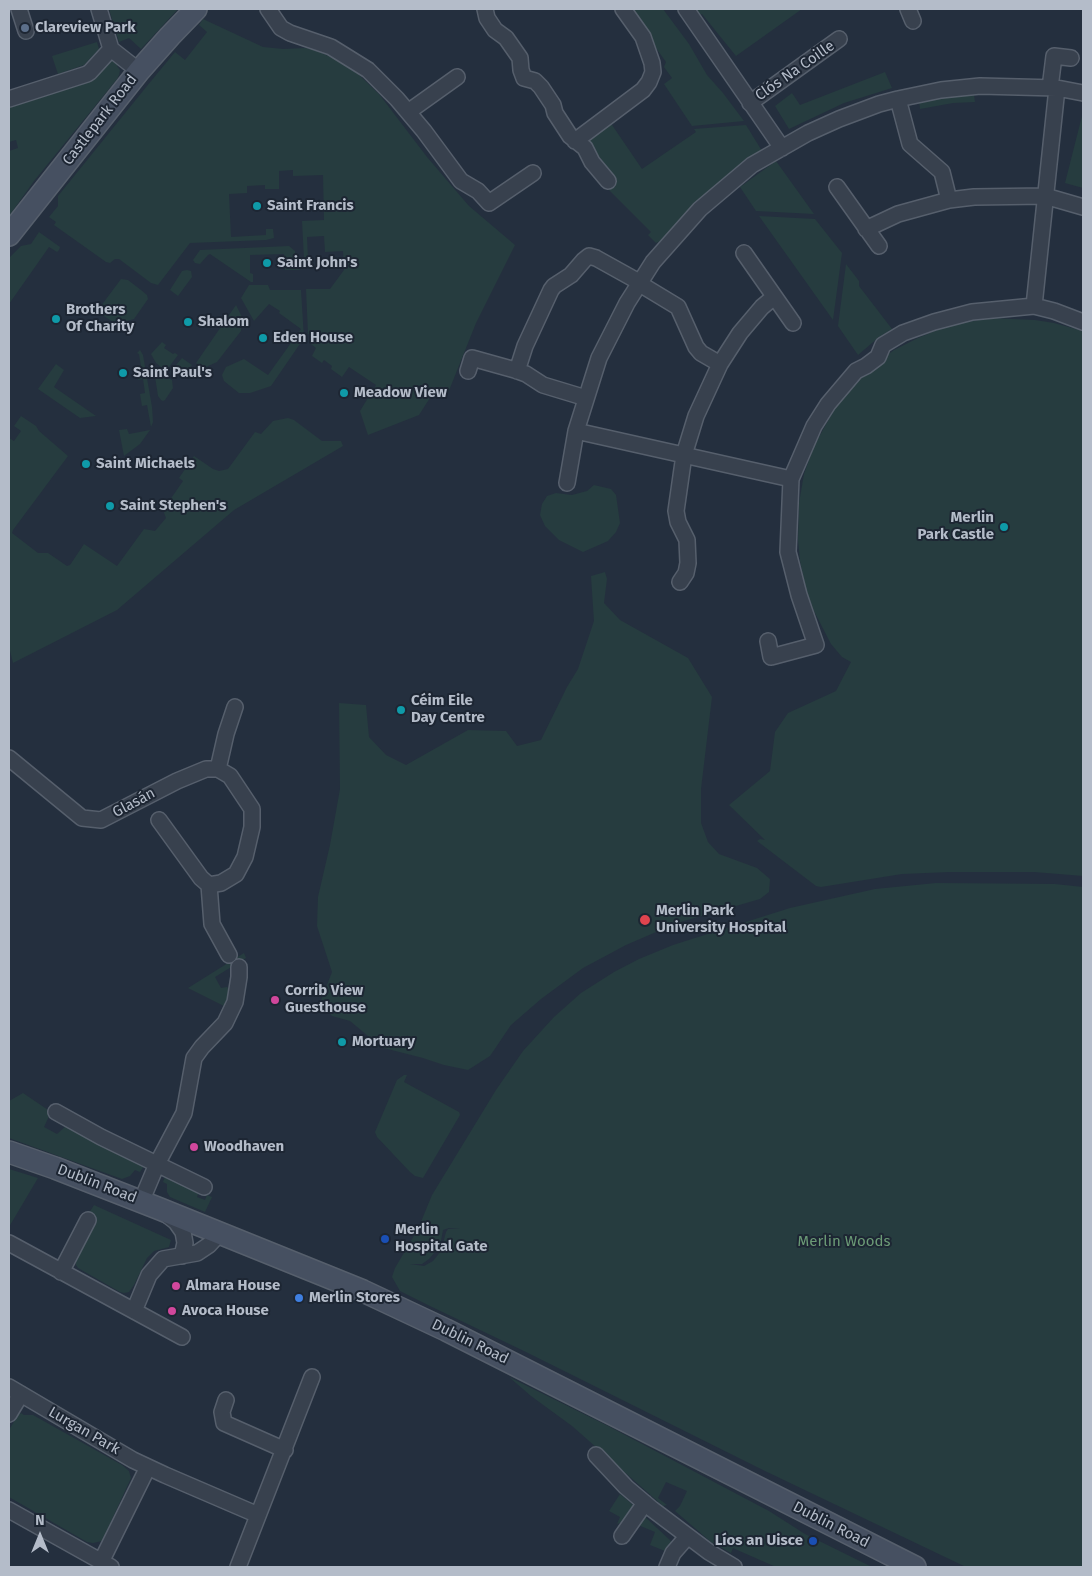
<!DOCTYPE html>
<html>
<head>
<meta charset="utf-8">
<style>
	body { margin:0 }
	#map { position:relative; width:1092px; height:1576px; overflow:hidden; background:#242f3e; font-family:"Fira Sans",sans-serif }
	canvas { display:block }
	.frame { position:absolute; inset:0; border:10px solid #b4bcc9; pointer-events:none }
	.north { position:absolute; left:15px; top:1511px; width:50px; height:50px; -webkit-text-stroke:4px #1d2633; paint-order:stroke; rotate:0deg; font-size:14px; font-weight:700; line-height:20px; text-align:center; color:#b4bcc9 }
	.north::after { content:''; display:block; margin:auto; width:18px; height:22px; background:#b4bcc9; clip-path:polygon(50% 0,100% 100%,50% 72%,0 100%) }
</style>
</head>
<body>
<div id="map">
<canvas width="1092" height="1576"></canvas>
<div class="frame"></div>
<div class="north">N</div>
</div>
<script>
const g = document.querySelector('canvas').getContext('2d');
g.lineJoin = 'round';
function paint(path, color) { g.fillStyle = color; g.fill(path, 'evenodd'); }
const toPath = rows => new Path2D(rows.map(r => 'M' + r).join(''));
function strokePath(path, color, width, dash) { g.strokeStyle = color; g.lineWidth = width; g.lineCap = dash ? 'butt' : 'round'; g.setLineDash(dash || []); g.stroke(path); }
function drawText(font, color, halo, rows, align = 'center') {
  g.font = font + ' "Fira Sans",sans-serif'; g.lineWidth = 4; g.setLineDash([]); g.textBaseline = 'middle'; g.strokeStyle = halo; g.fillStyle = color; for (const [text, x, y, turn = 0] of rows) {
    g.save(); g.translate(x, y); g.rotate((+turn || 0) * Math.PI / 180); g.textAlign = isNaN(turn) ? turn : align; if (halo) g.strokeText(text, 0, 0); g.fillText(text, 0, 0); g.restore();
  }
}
paint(toPath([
	[109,9,178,9,141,49,129,38,119,42],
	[628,9,663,9,689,44,707,75,723,93,744,121,692,126,664,84,672,78,664,67,666,62],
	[694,9,802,9,736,56,702,14,699,16],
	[203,19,263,47,283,49,306,48,317,51,335,59,358,74,379,94,427,157,469,206,515,245,476,323,448,393,437,387,419,415,368,435,360,411,376,385,349,367,342,377,331,369,332,366,324,360,322,363,312,356,316,348,311,344,314,338,308,334,306,289,330,289,344,270,343,251,325,252,324,236,307,237,308,259,304,259,302,221,324,220,323,175,293,176,293,170,279,171,279,189,265,189,265,185,247,186,247,193,229,194,231,237,266,235,266,229,273,229,274,238,266,240,190,243,158,285,151,283,119,259,115,259,110,263,106,262,54,225,56,222,49,217,58,206,58,196,147,86,175,52,185,60,207,32,199,25],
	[97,42,99,49,84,65,58,74,52,56],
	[112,61,119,63,117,66,120,70,119,75,117,79,34,181,9,216,9,151,18,148,16,140,9,142,9,104],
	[885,72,892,88,844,103,789,129,775,106,792,93,800,105],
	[972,93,974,95,975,102,953,103,920,109,919,100,948,97],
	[1083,112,1083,188,1065,183],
	[610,122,642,169,696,132,694,129,746,125,762,151,719,183,662,240,656,243,648,235,651,232,606,187,614,178,589,142,589,140],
	[776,161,814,214,756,211,740,187],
	[759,216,815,219,842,253,833,320],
	[39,232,60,247,59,250,57,252,49,247,9,304,9,258,21,246,31,244],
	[289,246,295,251,296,264,300,270,285,270,284,254,250,255,250,273,253,274,253,282,251,282,210,254,208,255,200,264,195,263,193,260,200,250],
	[846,264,859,281,859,286,892,329,879,337,858,355,838,326],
	[187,270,191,271,192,277,178,296,170,290,182,271],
	[121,279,128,280,141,290,147,295,148,299,134,319,116,324,101,314,98,310],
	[249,285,268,285,270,290,301,290,304,338,271,386,250,393,239,393,224,381,222,375,226,367,244,359,268,375,301,329,279,313,280,311,269,304,254,321,241,298],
	[236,305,242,317,241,331,217,362,206,367,200,366,196,363],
	[990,318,1035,320,1054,323,1083,331,1083,876,1034,872,949,872,902,874,821,887,816,886,757,841,760,839,765,840,729,805,770,771,775,732,788,713,836,691,851,662,842,657,831,644,814,611,806,590,800,561,798,540,799,503,804,474,814,446,835,408,861,378,878,362,894,350,918,338,949,325],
	[162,342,166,345,164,348,173,354,175,353,178,355,166,371,156,363,151,354],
	[140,350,143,355,152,407,153,422,151,427,147,405,142,406,140,394,145,393,143,379,138,380,136,367,141,366,139,354,137,353],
	[182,358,192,365,184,373,179,375,170,372],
	[56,364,64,370,54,387,96,416,80,418,38,389],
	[154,370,172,380,173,388,165,400,163,401,161,400,158,396],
	[21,416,36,426,39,431,68,456,13,530,12,533,38,553,48,553,67,566,70,565,84,544,117,566,144,529,155,531,166,518,163,510,183,481,179,478,194,456,213,469,219,471,228,469,255,432,261,434,273,421,288,418,294,420,322,441,341,441,343,446,234,510,117,610,13,663,9,647,9,438,14,441,21,431,14,426],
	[127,429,129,434,150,430,140,444,124,456,119,430],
	[594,485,611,489,616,495,620,523,616,532,608,541,583,552,559,540,545,526,540,515,542,504,547,496,556,493,572,495,587,491],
	[605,572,607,579,604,603,620,620,688,658,712,697,701,789,701,823,708,842,719,854,757,868,770,879,769,892,760,899,677,923,626,945,583,968,541,999,511,1025,490,1056,468,1070,444,1065,423,1058,376,1046,368,1036,350,1021,332,1016,320,1003,332,972,317,926,318,897,330,845,340,789,339,703,366,705,369,737,386,755,406,765,468,730,506,731,517,746,541,740,567,687,578,669,594,621,591,576],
	[936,883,1055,884,1083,887,1083,1567,966,1567,765,1471,526,1352,430,1306,400,1291,392,1277,395,1268,418,1229,432,1195,496,1090,523,1051,554,1017,581,993,614,972,639,959,673,945,790,908,875,889],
	[449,1228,460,1228,448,1229,446,1232,441,1251,433,1261,424,1266,410,1264,422,1264,429,1259,440,1246,443,1230],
	[244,953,246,958,215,977,221,988,227,987,231,991,226,1007,188,988],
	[404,1075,407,1075,404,1082,459,1112,460,1115,423,1178,415,1176,410,1172,377,1137,375,1132,397,1080],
	[23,1093,51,1112,44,1127,57,1134,66,1126,144,1166,140,1172,135,1170,130,1176,122,1179,9,1138,9,1101],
	[9,1169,38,1178,9,1227],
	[167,1176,199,1191,197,1197,205,1200,207,1195,212,1197,205,1212,170,1197,167,1192,167,1184,163,1182,165,1177],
	[94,1205,171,1240,169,1247,154,1251,147,1258,134,1285,129,1292,124,1293,120,1292,78,1268,76,1265,76,1258,97,1219,89,1213],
	[509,1377,608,1426,769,1511,805,1534,872,1567,776,1567,735,1549,733,1548,731,1553,711,1542,675,1511,680,1506,687,1491,666,1482,658,1498,667,1505,663,1506,572,1426,531,1396],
	[21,1413,24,1415,33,1415,122,1465,129,1471,131,1478,102,1541,93,1543,87,1542,9,1497,9,1430,18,1415],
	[620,1494,633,1505,622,1522,617,1524,620,1517,609,1511],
	[643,1515,672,1542,665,1557,662,1559,665,1551,650,1545,655,1532,638,1525]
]), '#263c3f');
const street = toPath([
	[19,9,26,31],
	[99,9,111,49,139,71],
	[268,9,281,28,290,33,331,47,368,70,397,99,424,131,461,181,478,191,489,203,533,173],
	[485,9,487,18,495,30,506,38,520,58,521,70,524,78,535,81,541,87,553,105,555,113,570,136,585,148,592,162,608,181],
	[686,9,782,148],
	[908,9,913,21],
	[1050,88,1054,56,1071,58],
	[1057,88,1083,93],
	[9,99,87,74,90,72,111,49],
	[898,99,910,144,942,172,949,200],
	[750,103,839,39],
	[408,112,457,77],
	[575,141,643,90,649,82,653,72,652,63,643,37,623,9],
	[837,187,879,246],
	[866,229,898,214,949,200,974,197,1045,196,1083,207],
	[744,253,793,323],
	[640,284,678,307,696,347,701,353,720,364],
	[468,371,472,358,515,370,526,374,543,385,586,398],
	[517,371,525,346,551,290,554,286,571,275,584,260,589,256,596,258,641,283],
	[791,479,576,431,599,358,627,303,653,262,700,209,752,165,808,133,839,119,879,104,898,99,941,90,980,86,1057,88,1034,306],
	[567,483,576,431],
	[680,582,686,573,688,563,687,540,678,522,676,511,684,455,696,416,720,364,740,333,762,307,774,297],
	[768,641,771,657,816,645,799,595,788,552,791,479,814,426,828,404,856,371,866,366,878,357,883,345,903,333,934,322,972,312,1034,306,1054,311,1083,322],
	[9,758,82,818,101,820,177,781,206,769,218,769,230,776,252,809,252,827,245,857,236,874,221,883,209,885,201,878,159,820],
	[218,769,226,734,235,707],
	[209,885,212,924,229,955],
	[56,1112,101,1137,204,1187],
	[141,1202,157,1164,184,1113,194,1058,202,1047,225,1023,235,1002,239,977,239,967],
	[167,1215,176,1222,183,1232,185,1243,182,1256],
	[9,1243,182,1337],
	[61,1272,88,1220],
	[134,1311,149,1275,163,1259,197,1253,209,1245,220,1233],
	[9,1387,133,1460,165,1475,258,1515],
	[226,1400,222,1412,224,1423,285,1450],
	[9,1414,21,1394],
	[596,1455,626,1487,652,1509,709,1552,734,1567],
	[9,1510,111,1567],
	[622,1536,645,1503],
	[101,1562,148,1467],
	[238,1567,312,1377],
	[667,1567,673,1553,687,1537]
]);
const secondary = toPath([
	[9,235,139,71,170,36,196,9],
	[9,1152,55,1168,160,1209,363,1291,446,1330,915,1567]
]);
strokePath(street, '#565f6c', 18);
strokePath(secondary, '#565f6c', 24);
strokePath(street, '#38414e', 15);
strokePath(secondary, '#465061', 21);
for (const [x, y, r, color] of [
	[25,28,5,"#5c6f8a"],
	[257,206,5,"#0f9aa8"],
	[267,263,5,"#0f9aa8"],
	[56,319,5,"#0f9aa8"],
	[188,322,5,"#0f9aa8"],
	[263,338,5,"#0f9aa8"],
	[123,373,5,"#0f9aa8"],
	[344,393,5,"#0f9aa8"],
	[86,464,5,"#0f9aa8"],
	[110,506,5,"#0f9aa8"],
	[1004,527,5,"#0f9aa8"],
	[401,710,5,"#0f9aa8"],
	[645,920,6,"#e0444e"],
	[275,1000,5,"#d1479c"],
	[342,1042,5,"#0f9aa8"],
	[194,1147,5,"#d1479c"],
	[385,1239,5,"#1a4fb4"],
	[176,1286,5,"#d1479c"],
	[299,1298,5,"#3f7fe0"],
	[172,1311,5,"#d1479c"],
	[813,1541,5,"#1a4fb4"]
]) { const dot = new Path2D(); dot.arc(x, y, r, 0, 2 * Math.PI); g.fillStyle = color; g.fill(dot); strokePath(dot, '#1d2633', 2); }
drawText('bold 15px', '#b4bcc9', '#1d2633', [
	["Clareview Park",35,28],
	["Saint Francis",267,206],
	["Saint John's",277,263],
	["Brothers",66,310],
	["Of Charity",66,327],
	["Shalom",198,322],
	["Eden House",273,338],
	["Saint Paul's",133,373],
	["Meadow View",354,393],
	["Saint Michaels",96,464],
	["Saint Stephen's",120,506],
	["Merlin",994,518,"right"],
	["Park Castle",994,535,"right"],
	["Céim Eile",411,701],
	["Day Centre",411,718],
	["Merlin Park",656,911],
	["University Hospital",656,928],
	["Corrib View",285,991],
	["Guesthouse",285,1008],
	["Mortuary",352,1042],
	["Woodhaven",204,1147],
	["Merlin",395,1230],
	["Hospital Gate",395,1247],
	["Almara House",186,1286],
	["Merlin Stores",309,1298],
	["Avoca House",182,1311],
	["Líos an Uisce",803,1541,"right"]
], 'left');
drawText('15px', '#b4bcc9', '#1d2633', [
	["Clós Na Coille",795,71,-35],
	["Castlepark Road",100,120,-52],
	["Glasán",134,803,-28],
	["Dublin Road",97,1184,21],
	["Dublin Road",470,1342,26],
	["Lurgan Park",84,1431,30],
	["Dublin Road",831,1525,27]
]);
drawText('15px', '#6b9a76', '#1d2633', [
	["Merlin Woods",844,1242]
]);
</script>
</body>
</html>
